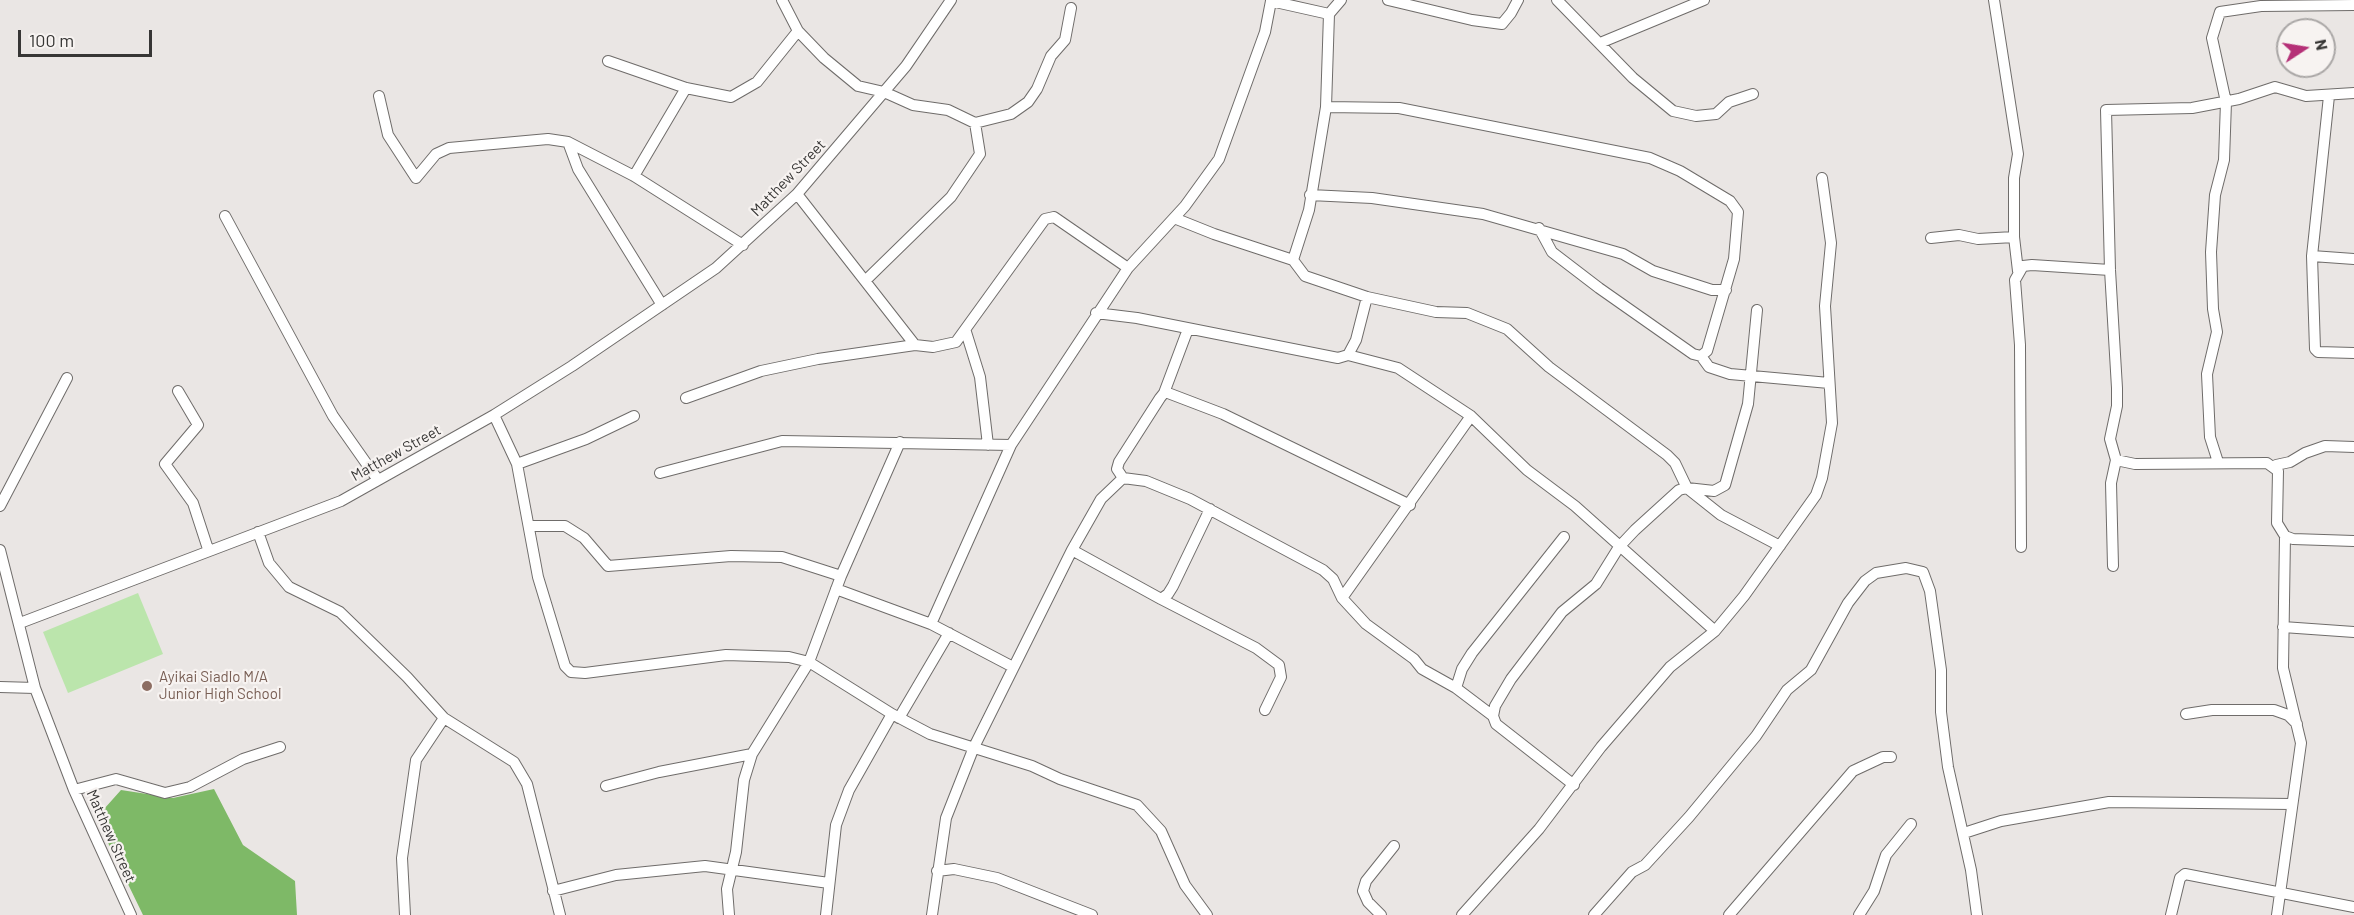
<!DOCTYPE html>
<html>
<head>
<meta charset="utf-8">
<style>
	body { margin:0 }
	#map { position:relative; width:2354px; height:915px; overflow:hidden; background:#eae6e4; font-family:Barlow,sans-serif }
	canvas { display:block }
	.north { position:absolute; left:2276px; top:18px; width:60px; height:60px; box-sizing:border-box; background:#f7f3f1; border:2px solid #aaa7a6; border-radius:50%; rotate:78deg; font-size:16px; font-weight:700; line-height:24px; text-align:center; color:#373635 }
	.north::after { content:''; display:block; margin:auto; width:21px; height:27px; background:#b53077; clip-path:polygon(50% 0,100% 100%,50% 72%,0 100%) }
	.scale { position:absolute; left:18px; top:30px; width:134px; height:27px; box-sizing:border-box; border:3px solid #373635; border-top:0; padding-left:8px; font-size:18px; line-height:21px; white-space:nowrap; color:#373635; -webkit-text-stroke:4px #f7f3f1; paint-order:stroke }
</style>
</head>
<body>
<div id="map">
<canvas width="2354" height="915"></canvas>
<div class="north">N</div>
<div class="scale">100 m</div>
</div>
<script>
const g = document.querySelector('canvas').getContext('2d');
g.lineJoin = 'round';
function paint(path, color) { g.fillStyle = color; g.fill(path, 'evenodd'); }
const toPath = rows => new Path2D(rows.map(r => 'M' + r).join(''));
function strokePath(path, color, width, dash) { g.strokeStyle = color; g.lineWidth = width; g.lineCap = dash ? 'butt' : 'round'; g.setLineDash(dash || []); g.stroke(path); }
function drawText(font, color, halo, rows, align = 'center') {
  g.font = font + ' Barlow,sans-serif'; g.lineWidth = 4.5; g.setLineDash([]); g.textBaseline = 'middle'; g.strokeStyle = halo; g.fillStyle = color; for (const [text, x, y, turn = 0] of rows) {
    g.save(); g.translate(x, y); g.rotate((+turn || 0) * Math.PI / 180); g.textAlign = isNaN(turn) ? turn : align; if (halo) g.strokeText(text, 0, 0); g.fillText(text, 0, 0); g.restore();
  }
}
paint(toPath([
	[138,593,163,654,68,693,43,632]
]), '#bbe5ac');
paint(toPath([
	[214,789,243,845,295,881,297,915,143,915,96,818,121,790,173,798]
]), '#7eb967');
const minor = toPath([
	[782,0,798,31,824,58,858,86,884,92,913,105,948,110,975,123,1011,114,1028,102,1037,89,1051,56,1065,40,1071,8],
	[1388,0,1472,20,1502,24,1511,13,1518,0],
	[1557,0,1633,78,1673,111,1696,116,1716,114,1729,102,1753,94],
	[1994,0,2018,154,2014,178,2014,237,2018,271],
	[1600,43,1704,0],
	[608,61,686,88,731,97,757,82,798,31],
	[379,96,388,135,416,178,436,154,449,148,548,139,568,142,634,176,743,245],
	[2329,96,2312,256,2354,259],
	[1326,107,1399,108,1650,158,1680,171,1730,201,1738,212,1734,259,1707,351,1701,356,1693,354,1599,288,1552,252,1539,228],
	[568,142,578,169,662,305],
	[634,176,686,88],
	[797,194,915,345,933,347,956,342,1045,219,1054,217,1128,268],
	[1310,195,1372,198,1483,214,1623,254,1653,271,1712,290,1726,290],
	[225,216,333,416,378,480],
	[1174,218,1214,234,1293,260,1305,276,1367,297,1436,312,1467,313,1507,329,1549,367,1667,455,1675,463,1687,488,1721,515,1780,546],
	[1931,238,1959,235,1978,239,2014,237],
	[2312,256,2315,349,2318,352,2354,353],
	[1293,260,1309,210,1326,107,1329,14,1341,0],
	[866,280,951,197,980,154,975,123],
	[1096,313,1137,318,1338,358,1348,355,1356,340,1367,297],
	[966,332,980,377,988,445],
	[1348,355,1398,368,1471,416,1527,470,1575,506,1715,631],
	[1701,356,1709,367,1730,374,1829,383],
	[178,391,198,425,165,464,193,503,208,549],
	[1164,393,1188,329],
	[686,398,761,371,818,359,915,345],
	[494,415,517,464,538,577,565,666,571,672,585,673,726,655,789,657,809,662,892,714,930,734,1032,766,1060,779,1137,805,1161,831,1185,885,1207,915],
	[2116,460,2135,464,2267,463,2278,471,2277,523,2285,536,2293,539,2354,541],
	[2218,462,2210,437,2207,374,2217,332,2213,309,2211,252,2215,195,2224,160,2226,102,2212,38,2220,12,2261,6,2354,5],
	[517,464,586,439,634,416],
	[2276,465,2290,462,2305,453,2325,446,2354,447],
	[660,473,782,441,1011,445,1128,268,1185,206,1219,159,1265,32,1271,1,1329,14],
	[1123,478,1117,469,1119,462,1160,398,1164,393,1168,393,1223,414,1410,505],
	[0,506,67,378],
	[529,526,565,526,584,538,608,566,731,556,782,557,841,576],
	[258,532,269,563,289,587,340,612,407,677,444,718,514,762,527,784,560,915],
	[2021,547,2020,345,2015,280,2023,266,2032,265,2110,270],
	[0,550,35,688,74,790,131,915],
	[1072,550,1161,599,1168,594,1173,586,1210,509],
	[2113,566,2111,483,2116,460,2110,439,2117,406,2117,388,2110,270,2106,110,2192,108,2239,99,2275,87,2306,96,2354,93],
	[836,589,931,624,1013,667],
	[1342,598,1471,416],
	[1161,599,1256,648,1279,665,1281,677,1265,710],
	[20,623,341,501,494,415,572,366,716,268,797,194,906,66,951,0],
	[931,624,1011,445],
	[2283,627,2354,632],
	[0,687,35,688],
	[1456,688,1462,669,1472,653,1564,537],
	[2186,714,2212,710,2274,710,2288,715,2297,724],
	[899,718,949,633],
	[1574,785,1496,724,1493,716,1495,706,1511,679,1562,612,1596,584,1619,547,1635,530,1679,490,1687,488,1714,491,1725,485,1748,404,1757,310],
	[606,786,659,772,752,754],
	[74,790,116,779,165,793,190,787,243,759,280,747],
	[1964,833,2001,821,2109,802,2292,804],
	[937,871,954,869,997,878,1092,915],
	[553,891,616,875,705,866,829,883],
	[405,915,402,858,416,760,444,718],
	[729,915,727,889,736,852,744,780,752,754,809,662,841,576,900,442],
	[826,915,836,825,849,790,892,714],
	[932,915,946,818,974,747,1072,550,1101,499,1123,478,1146,481,1190,499,1323,570,1333,579,1342,598,1366,624,1414,659,1422,669,1456,688,1493,716],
	[1381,915,1368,902,1363,891,1366,881,1394,846],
	[1462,915,1539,829,1601,747,1670,667,1715,631,1744,596,1816,495,1822,478,1832,423,1825,306,1831,243,1822,178],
	[1594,915,1632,872,1645,865,1689,817,1756,736,1787,690,1811,670,1848,603,1865,581,1876,573,1906,568,1923,572,1930,591,1941,670,1941,712,1948,767,1971,870,1977,915],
	[1729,915,1853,771,1883,757,1891,757],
	[1859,915,1874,891,1886,855,1911,824],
	[2171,915,2180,878,2185,874,2354,907],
	[2277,915,2301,743,2283,668,2285,536]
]);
strokePath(minor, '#6f6c6a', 12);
strokePath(minor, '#fff', 10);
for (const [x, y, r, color] of [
	[147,686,6,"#8d6e63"]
]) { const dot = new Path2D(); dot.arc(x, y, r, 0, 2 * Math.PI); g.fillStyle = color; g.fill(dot); strokePath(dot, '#f7f3f1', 2); }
drawText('15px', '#373635', '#f7f3f1', [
	["Matthew Street",788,178,-46],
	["Matthew Street",396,453,-29],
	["Matthew Street",111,836,66]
]);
drawText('15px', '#785e54', '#f7f3f1', [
	["Ayikai Siadlo M/A",159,677],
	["Junior High School",159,694]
], 'left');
</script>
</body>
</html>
